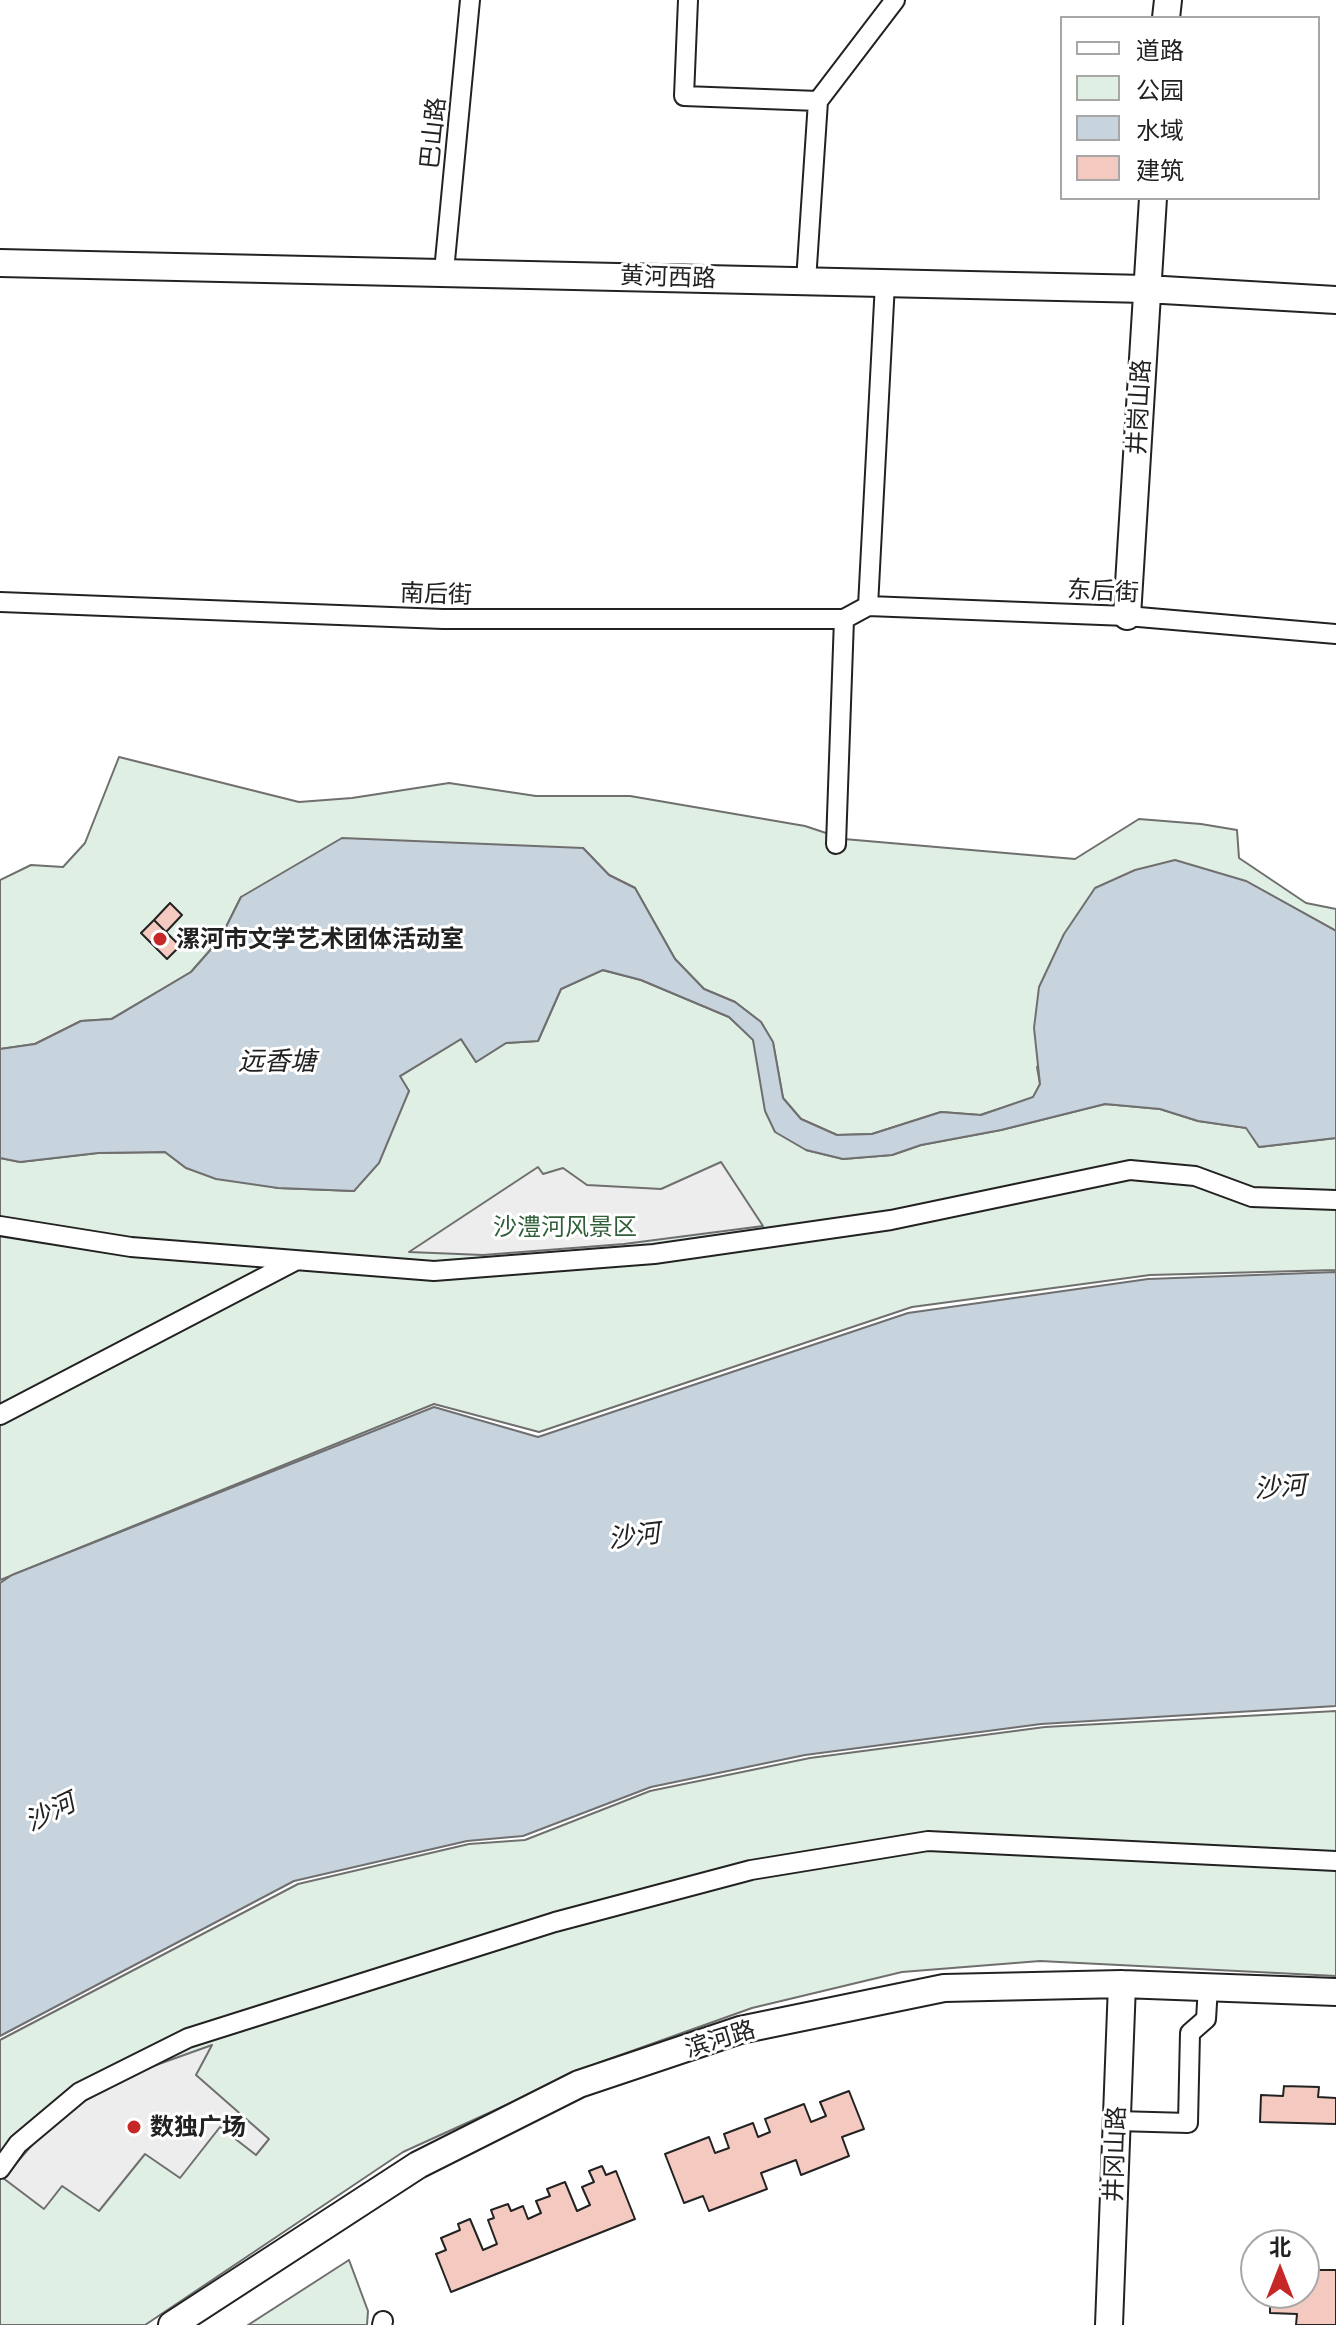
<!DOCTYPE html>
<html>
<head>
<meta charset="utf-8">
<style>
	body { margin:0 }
	#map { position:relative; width:1336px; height:2325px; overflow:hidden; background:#fff; font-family:Commissioner,"Noto Sans SC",sans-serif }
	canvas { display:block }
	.legend { position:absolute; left:1060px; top:16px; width:260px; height:184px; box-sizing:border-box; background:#fff; border:2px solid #a7a7a7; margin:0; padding:10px 14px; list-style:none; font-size:24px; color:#222 }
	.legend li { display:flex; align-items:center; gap:16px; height:40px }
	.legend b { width:40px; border:2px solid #a7a7a7 }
	.north { position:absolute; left:1240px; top:2229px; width:80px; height:80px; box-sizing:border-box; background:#fff; border:2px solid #a7a7a7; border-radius:50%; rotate:0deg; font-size:22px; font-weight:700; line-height:32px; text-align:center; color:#222 }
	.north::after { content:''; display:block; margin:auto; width:28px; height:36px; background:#c62828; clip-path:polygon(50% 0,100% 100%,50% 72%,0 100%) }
</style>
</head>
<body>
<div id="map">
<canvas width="1336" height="2325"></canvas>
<ul class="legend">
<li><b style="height:10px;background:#fff"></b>道路</li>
<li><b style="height:22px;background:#e0efe3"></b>公园</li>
<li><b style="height:22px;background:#c7d3dd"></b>水域</li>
<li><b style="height:22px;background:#f3c9c0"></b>建筑</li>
</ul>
<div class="north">北</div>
</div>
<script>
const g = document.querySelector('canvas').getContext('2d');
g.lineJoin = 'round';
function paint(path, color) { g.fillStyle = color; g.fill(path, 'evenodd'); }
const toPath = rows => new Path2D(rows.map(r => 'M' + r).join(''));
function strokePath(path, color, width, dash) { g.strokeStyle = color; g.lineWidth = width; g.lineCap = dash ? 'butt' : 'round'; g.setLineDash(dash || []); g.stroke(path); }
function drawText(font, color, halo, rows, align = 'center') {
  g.font = font + ' Commissioner,"Noto Sans SC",sans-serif'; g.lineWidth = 6; g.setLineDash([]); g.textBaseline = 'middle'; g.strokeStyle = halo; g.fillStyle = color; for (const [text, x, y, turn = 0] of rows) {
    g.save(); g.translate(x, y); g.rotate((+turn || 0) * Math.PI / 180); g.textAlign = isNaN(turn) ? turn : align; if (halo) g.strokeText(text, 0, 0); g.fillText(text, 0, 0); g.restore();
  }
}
const green = toPath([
	[119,757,299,802,352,798,449,783,536,796,630,796,805,826,844,839,1075,859,1139,819,1201,824,1237,830,1239,858,1306,903,1336,909,1336,931,1246,881,1037,1067,1040,1084,1033,1098,980,1115,941,1112,872,1134,837,1135,801,1119,783,1098,773,1043,761,1022,735,1002,704,989,675,959,635,888,609,875,583,848,241,897,220,939,191,972,111,1019,81,1021,35,1044,0,1049,0,880,31,865,63,867,85,843,119,757],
	[602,970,641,980,729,1017,753,1039,759,1064,806,1150,843,1159,892,1155,921,1145,1001,1130,1105,1104,1160,1109,1198,1121,1247,1128,1259,1147,1336,1138,1336,1270,1150,1275,912,1307,539,1432,434,1404,0,1580,0,1158,20,1162,98,1153,165,1152,186,1168,278,1188,354,1191,409,1091,399,1077,461,1039,476,1062,506,1043,538,1041,561,989,602,970],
	[1336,1711,1336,1976,1040,1961,902,1972,752,2008,601,2062,403,2152,145,2325,0,2325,0,2040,298,1884,469,1844,525,1840,650,1791,810,1758,1045,1727,1336,1711],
	[349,2260,368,2311,367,2325,248,2325,349,2260]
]);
paint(green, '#e0efe3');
strokePath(green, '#6f6f6f', 2);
const parking = toPath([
	[721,1162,763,1226,624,1244,483,1255,409,1252,538,1167,543,1174,563,1168,587,1185,661,1189,721,1162],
	[212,2045,196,2075,269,2139,256,2155,220,2127,180,2178,145,2154,99,2211,62,2186,44,2209,3,2178,47,2128,82,2102,145,2069,212,2045]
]);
paint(parking, '#ededed');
strokePath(parking, '#6f6f6f', 2);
const water = toPath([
	[342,838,583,848,609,875,635,888,675,959,704,989,735,1002,761,1022,773,1042,783,1098,801,1119,837,1135,872,1134,941,1112,981,1115,1033,1097,1040,1084,1034,1028,1039,987,1064,934,1095,888,1135,870,1175,860,1246,881,1336,931,1336,1138,1259,1147,1246,1128,1198,1121,1160,1109,1105,1104,1001,1130,921,1145,892,1155,843,1159,806,1150,775,1132,765,1111,753,1040,729,1017,641,980,603,970,561,989,538,1041,506,1043,476,1062,461,1039,400,1076,409,1091,379,1163,354,1191,278,1188,216,1179,186,1168,165,1152,98,1153,20,1162,0,1158,0,1049,35,1044,81,1021,112,1019,191,972,220,939,241,897,342,838],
	[1336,1272,1336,1706,1041,1724,805,1755,651,1787,523,1836,467,1841,294,1881,0,2036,0,1583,12,1575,434,1407,538,1437,908,1313,1148,1279,1336,1272]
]);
paint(water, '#c7d3dd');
strokePath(water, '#6f6f6f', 2);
const building = toPath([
	[170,903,182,915,166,932,154,920,170,903],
	[154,920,180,946,167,959,141,933,154,920],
	[1284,2086,1319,2087,1318,2097,1336,2098,1336,2124,1260,2122,1261,2095,1283,2096,1284,2086],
	[849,2091,864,2129,842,2137,849,2156,801,2175,796,2160,761,2173,767,2189,709,2211,703,2196,684,2203,665,2154,709,2137,715,2153,729,2148,724,2134,753,2123,758,2137,770,2132,765,2119,804,2104,811,2122,826,2116,820,2102,849,2091],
	[602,2166,606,2175,616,2171,635,2219,451,2292,436,2254,446,2250,441,2238,460,2230,458,2224,470,2219,483,2250,497,2244,488,2220,494,2218,491,2210,508,2204,511,2211,523,2206,528,2219,541,2213,536,2201,550,2196,547,2189,565,2182,577,2211,590,2205,582,2187,594,2182,589,2171,602,2166],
	[1313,2270,1336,2270,1336,2325,1296,2325,1297,2314,1270,2313,1270,2293,1304,2293,1304,2284,1312,2284,1313,2270]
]);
paint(building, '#f3c9c0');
strokePath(building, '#222', 2);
const street = toPath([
	[688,0,684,96,818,101],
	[444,271,470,0],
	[806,281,818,101,895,0],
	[0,602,443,619,844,619,868,606],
	[868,606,1127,616,1336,634],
	[868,606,885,283],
	[836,844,844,619],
	[0,1226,131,1247,434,1271,654,1254,891,1220,1130,1170,1195,1176,1252,1197,1336,1200],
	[0,1415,295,1261],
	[1117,2121,1188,2123,1190,2033,1206,2019,1208,1987],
	[0,2169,18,2144,80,2092,188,2038,555,1922,751,1870,928,1841,1336,1861],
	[382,2325,383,2321]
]);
const secondary = toPath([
	[1166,18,1168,0],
	[0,263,1146,289,1336,300],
	[1127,616,1153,198],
	[172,2325,418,2165,579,2084,740,2030,944,1988,1122,1984,1336,1992],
	[1109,2325,1122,1984]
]);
strokePath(street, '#222', 22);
strokePath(secondary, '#222', 30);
strokePath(street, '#fff', 18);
strokePath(secondary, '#fff', 26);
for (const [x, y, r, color] of [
	[160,939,8,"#c62828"],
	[134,2127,8,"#c62828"]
]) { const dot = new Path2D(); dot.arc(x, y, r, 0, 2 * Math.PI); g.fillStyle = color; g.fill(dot); strokePath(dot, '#fff', 3); }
drawText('24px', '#222', '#fff', [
	["巴山路",433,133,-84],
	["黄河西路",668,277,2],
	["井岗山路",1139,407,-87],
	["东后街",1103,591,3],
	["南后街",436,594,2],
	["滨河路",720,2039,-17],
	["井冈山路",1115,2154,-88]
]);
drawText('bold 24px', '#222', '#fff', [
	["漯河市文学艺术团体活动室",176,939],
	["数独广场",150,2127]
], 'left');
drawText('24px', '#2f5e38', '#fff', [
	["沙澧河风景区",565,1227]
]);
drawText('italic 26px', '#222', '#fff', [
	["远香塘",277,1061],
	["沙河",1280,1487,-4],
	["沙河",634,1536,-7],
	["沙河",50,1812,-26]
]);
</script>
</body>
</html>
